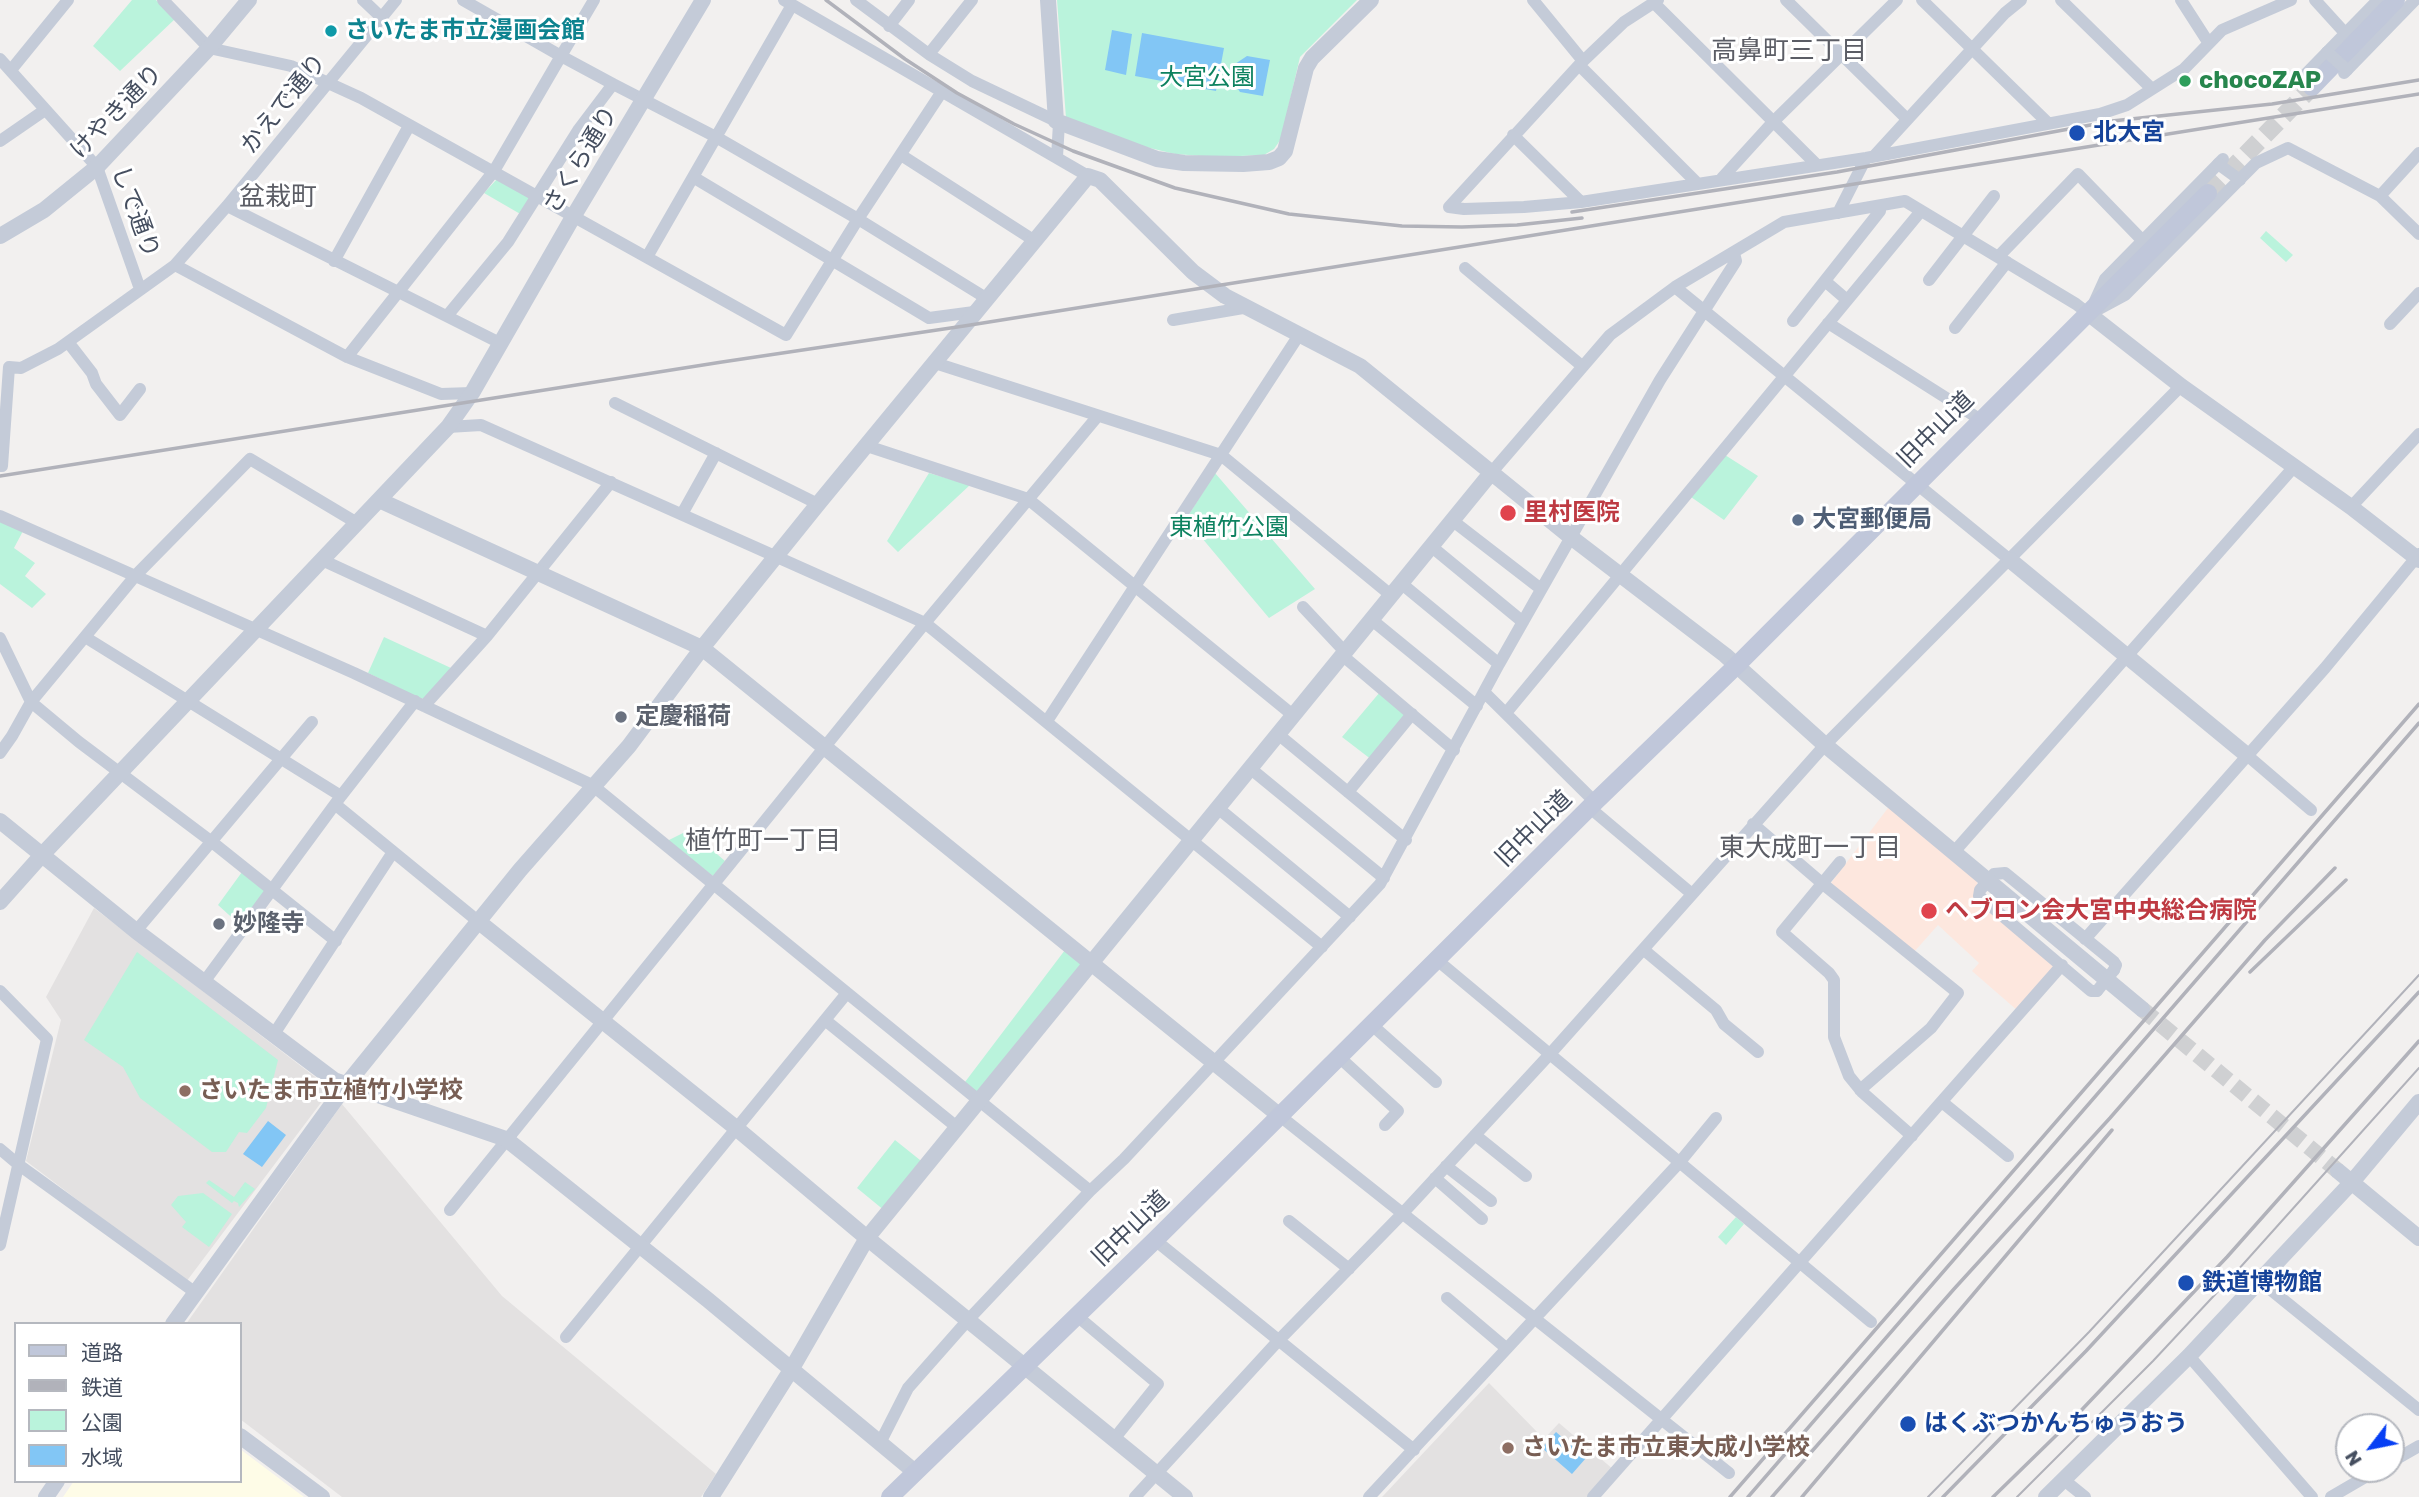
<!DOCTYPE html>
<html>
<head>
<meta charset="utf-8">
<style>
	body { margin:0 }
	#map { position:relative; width:2419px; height:1497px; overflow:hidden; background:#f2f0ef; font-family:Rubik,"Noto Sans JP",sans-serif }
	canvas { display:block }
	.legend { position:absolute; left:14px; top:1322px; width:228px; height:161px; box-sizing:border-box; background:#fff; border:2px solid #b5b8bf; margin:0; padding:9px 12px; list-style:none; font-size:21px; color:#454e5f }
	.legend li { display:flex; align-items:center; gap:14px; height:35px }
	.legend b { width:35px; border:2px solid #b5b8bf }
	.north { position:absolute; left:2335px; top:1413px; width:70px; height:70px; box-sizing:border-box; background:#fff; border:2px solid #b5b8bf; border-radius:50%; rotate:238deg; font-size:19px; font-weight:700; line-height:28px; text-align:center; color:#454e5f }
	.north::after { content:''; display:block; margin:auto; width:24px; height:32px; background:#073ff4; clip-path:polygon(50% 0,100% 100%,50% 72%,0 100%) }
</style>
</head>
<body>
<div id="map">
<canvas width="2419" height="1497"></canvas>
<ul class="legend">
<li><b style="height:9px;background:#c0c7da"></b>道路</li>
<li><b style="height:9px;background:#b1b2ba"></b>鉄道</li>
<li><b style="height:19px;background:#baf3dc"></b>公園</li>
<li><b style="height:19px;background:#82c6f5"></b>水域</li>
</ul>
<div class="north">N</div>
</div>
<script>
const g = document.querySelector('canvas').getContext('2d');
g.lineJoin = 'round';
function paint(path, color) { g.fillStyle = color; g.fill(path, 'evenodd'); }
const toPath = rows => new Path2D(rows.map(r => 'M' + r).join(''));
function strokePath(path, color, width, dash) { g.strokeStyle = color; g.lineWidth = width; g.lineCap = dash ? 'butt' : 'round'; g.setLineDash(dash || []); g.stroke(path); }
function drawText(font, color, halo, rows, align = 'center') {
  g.font = font + ' Rubik,"Noto Sans JP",sans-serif'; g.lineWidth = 6; g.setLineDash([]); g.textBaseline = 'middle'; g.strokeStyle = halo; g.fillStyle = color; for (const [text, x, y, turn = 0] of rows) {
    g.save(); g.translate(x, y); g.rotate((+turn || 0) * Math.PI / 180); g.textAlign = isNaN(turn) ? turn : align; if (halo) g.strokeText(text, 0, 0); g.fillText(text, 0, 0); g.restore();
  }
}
paint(toPath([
	[240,1449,304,1497,63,1497,74,1481,240,1481]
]), '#fefce7');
paint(toPath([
	[94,908,327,1086,326,1096,186,1282,26,1161,61,1020,46,997],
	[342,1104,502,1296,716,1474,701,1497,342,1497,240,1419,240,1324,186,1324],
	[1489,1383,1544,1439,1559,1423,1614,1470,1590,1497,1382,1497]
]), '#e3e1e1');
paint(toPath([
	[1891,804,1978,875,1976,898,2057,965,2018,1011,1972,971,1979,963,1938,925,1914,952,1831,883]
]), '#fde7de');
paint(toPath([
	[132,0,156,0,175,19,120,71,93,46],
	[1057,0,1357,0,1300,57,1281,139,1274,149,1264,155,1216,157,1175,154,1133,144,1066,118],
	[498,178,531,199,522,215,484,193],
	[2266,231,2293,255,2286,262,2260,238],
	[1725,455,1758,476,1724,520,1691,497],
	[929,473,970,485,898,552,887,541],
	[1215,473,1315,589,1269,618,1186,519],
	[0,520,23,531,14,548,35,563,25,576,46,594,32,608,0,584],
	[384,637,451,668,427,697,421,699,368,673],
	[1380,692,1408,715,1372,760,1342,737],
	[689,830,725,861,713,876,667,841],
	[242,872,265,891,239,924,218,905],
	[1065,950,1085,966,979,1096,965,1082],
	[137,952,278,1060,266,1108,247,1133,239,1132,226,1152,212,1152,140,1098,123,1067,84,1040],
	[895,1140,925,1164,885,1211,857,1188],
	[209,1180,234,1197,245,1182,255,1189,239,1207,238,1203,234,1201,232,1203,206,1183],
	[203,1193,232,1214,209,1247,182,1227,186,1222,171,1205,178,1196],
	[1736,1217,1744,1224,1726,1245,1718,1237]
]), '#baf3dc');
paint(toPath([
	[1112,30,1132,34,1126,75,1105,70],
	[1142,33,1224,48,1216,91,1135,76],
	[1247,56,1270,60,1263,96,1240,92,1232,80,1235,64],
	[268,1121,286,1135,262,1167,243,1154],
	[1556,1432,1586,1458,1572,1474,1542,1448]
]), '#82c6f5');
strokePath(toPath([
	[2142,1009,2338,1171]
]), '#cfd0d2', 16, [16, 8]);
strokePath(toPath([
	[2208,193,2312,87]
]), '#cfd0d2', 18, [18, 9]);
strokePath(toPath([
	[163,0,209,48,291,66,361,98,786,335,858,219,986,298],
	[363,0,382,18],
	[784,0,1088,176],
	[856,0,930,55,972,81,1056,121],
	[1533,0,1583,61],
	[1786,0,1907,119],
	[1922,0,2048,123],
	[2061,0,2152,89],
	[2181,0,2208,42],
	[2315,0,2345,33],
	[1654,3,1817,165],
	[889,26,909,0],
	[929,54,972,0],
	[0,59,97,167,140,289],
	[1579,65,1696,182],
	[11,70,68,0],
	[2344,73,2415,0],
	[2300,80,2378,0],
	[613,84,716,137,858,219,943,90],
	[1513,135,1581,202],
	[0,141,45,110],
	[901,155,1035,241],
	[1875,155,2005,13,2021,0],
	[1057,157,1059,123],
	[693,177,929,318,974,312],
	[1722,178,1773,122,1897,0],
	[2380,196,2419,153],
	[227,206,500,343],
	[1449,207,1464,209,1524,207,1581,202,1866,158,2100,114,2127,105,2184,69,2222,30,2291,0],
	[1449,207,1579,65,1624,22,1658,0],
	[1838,213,1866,158],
	[647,257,792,5],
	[1998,257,2078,174,2141,239],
	[334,261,409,126],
	[175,265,347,357,441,394,472,393],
	[1465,268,1582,366],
	[1929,280,1994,196],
	[1825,281,1847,300],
	[1675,287,2010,560],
	[2095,301,2105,279,2223,159],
	[2099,309,2125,295,2256,163,2288,148,2380,196,2419,234],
	[447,316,508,242,579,129,613,84,561,56,594,0],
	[1173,320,1243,308],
	[1793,321,1880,211,1879,206],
	[1828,323,1981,420],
	[2390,324,2419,293],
	[1955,328,2007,262],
	[68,342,92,373,96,384,120,415,140,389],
	[347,357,494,171,561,56,463,0],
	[935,363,1221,455,1392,596],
	[615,403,818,504],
	[448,427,481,425,925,623,1322,947],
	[867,446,1028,499,1294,716],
	[0,466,2,466,9,367,21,368,58,349,175,265,227,206,396,0],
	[1491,473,1610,335,1675,287,1784,222,1905,201,2076,304,2089,314],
	[2351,507,2419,434],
	[682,514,716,453],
	[0,516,354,673,592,785,1090,1191],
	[1453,521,1541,589],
	[1432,547,1523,622],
	[322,560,487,636],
	[1303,607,1346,653],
	[1372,620,1477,706],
	[85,637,341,796],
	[0,638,31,702,79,742,212,842,336,941],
	[1343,656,1454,750],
	[1499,664,1660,380,1736,261,1734,253],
	[1484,692,1595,802],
	[424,706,487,636,611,482],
	[1506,713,1921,211],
	[1047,721,1299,335],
	[1279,735,1406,840],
	[0,753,12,736,31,702,136,575,250,459,357,523],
	[2248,756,2311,810],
	[1251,769,1384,878],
	[1348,792,1412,714],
	[336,805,479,922],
	[1590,808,1692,894],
	[1219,809,1350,917],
	[1753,824,1823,884,1958,993,1931,1028,1860,1090],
	[1954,852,2293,468],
	[1840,862,1782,932,1829,973,1834,980,1834,1037,1849,1076,1862,1092,1912,1136],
	[136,931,312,722],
	[2085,939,2325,668,2419,554],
	[1644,950,1716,1010,1724,1024,1758,1052],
	[1437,960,1871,1322],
	[204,982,341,796,415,701],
	[0,991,47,1039,0,1245],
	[2097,991,2091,991,1979,896,1980,890,1994,874,2005,873,2114,962,2116,965,2114,970],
	[825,1020,958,1128],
	[1372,1025,1436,1082],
	[274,1034,393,852],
	[1339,1057,1398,1111,1385,1125],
	[1942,1102,2008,1156],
	[1280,1116,1729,1473],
	[1475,1135,1526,1176],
	[0,1149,19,1165,196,1293],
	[1446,1166,1491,1201],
	[1435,1178,1482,1219],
	[450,1210,925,623,1097,417],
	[1289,1221,1349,1269],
	[1155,1240,1414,1450],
	[2260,1281,2419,1410],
	[1447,1298,1506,1348],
	[1077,1316,1158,1384,1114,1439],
	[566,1337,847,993],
	[2189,1356,2312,1497],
	[881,1441,908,1388,968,1320,1090,1191,1124,1159,1380,884,1499,664,1402,584],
	[2391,1462,2419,1446],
	[2064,1480,2085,1497],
	[1135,1497,1278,1341,1403,1213,1550,1054,1825,745,2181,386],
	[1369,1497,1679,1163,1716,1118],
	[1593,1497,2062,965],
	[2331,1497,2379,1469]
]), '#c4cbd8', 12);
strokePath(toPath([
	[1048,0,1056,121,1157,159,1184,163,1243,164,1269,162,1279,158,1285,151,1306,68,1312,58,1371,0],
	[0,236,44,210,97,167,209,48,249,0],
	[2089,314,2181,386,2351,507,2419,560],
	[379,500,702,648,1280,1116],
	[2010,560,2248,756],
	[0,821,136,931,334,1080,506,1139,708,1300,915,1472],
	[0,902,41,856,448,427,472,393,573,217,703,0],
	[479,922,736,1128,867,1238,1185,1497],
	[2338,1171,2419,1238],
	[173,1324,346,1085,520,870,629,746,702,648,818,504,1088,176,1100,180,1193,272,1225,296,1360,366,1572,538,1725,655,1825,745,2142,1009],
	[240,1436,322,1497],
	[46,1497,57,1481],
	[711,1497,791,1370,867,1238,1491,473],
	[2046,1497,2189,1356,2352,1182,2419,1102]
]), '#c4cbd8', 16);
strokePath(toPath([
	[2312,87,2396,0],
	[890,1497,1155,1240,1595,802,1736,666,2208,193]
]), '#c0c7da', 18);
strokePath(toPath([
	[1928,1497,2089,1332,2419,975],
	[2017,1497,2153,1361,2237,1271,2419,1068]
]), '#b1b2ba', 2);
strokePath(toPath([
	[826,0,905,59,957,93,1014,124,1073,151,1175,188,1289,214,1402,226,1462,227,1517,225,1582,218],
	[1572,212,1837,172,2112,121,2272,104,2419,80],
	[0,476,722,362,964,326,2419,94],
	[2250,972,2346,880],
	[1730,1497,2419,704],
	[1748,1497,2419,723],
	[1772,1497,1954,1289,2110,1118,2265,940,2335,868],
	[1802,1497,2112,1130],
	[1943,1497,2086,1351,2419,992],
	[1993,1497,2073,1419,2227,1257,2419,1041]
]), '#b1b2ba', 3.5);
strokePath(toPath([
	[2327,52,2347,70],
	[2218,164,2240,180],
	[2097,991,2114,970]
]), '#c4cbd8', 12);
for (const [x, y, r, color] of [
	[331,31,7,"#0f9aa8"],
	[2185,81,7,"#2e9e5b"],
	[2077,133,9,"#1a4fb4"],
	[1508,513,9,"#e0444e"],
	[1798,520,7,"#5c6f8a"],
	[621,717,7,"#6b7280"],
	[1929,911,9,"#e0444e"],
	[219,924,7,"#6b7280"],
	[185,1091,7,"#8d6e63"],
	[2186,1283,9,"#1a4fb4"],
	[1908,1424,9,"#1a4fb4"],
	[1508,1448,7,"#8d6e63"]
]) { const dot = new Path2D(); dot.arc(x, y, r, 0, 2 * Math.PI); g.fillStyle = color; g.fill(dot); strokePath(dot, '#fff', 2.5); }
drawText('bold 24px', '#0d838f', '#fff', [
	["さいたま市立漫画会館",345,31]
], 'left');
drawText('24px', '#0e8260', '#fff', [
	["大宮公園",1207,78],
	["東植竹公園",1229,528]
]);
drawText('bold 24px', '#27864d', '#fff', [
	["chocoZAP",2199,81]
], 'left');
drawText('24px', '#454e5f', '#fff', [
	["かえで通り",284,104,-51],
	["けやき通り",117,112,-46],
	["さくら通り",581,160,-59],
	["しで通り",135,212,70],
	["旧中山道",1936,430,-45],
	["旧中山道",1534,829,-45],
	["旧中山道",1131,1229,-44]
]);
drawText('bold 24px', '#164399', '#fff', [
	["北大宮",2093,133],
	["鉄道博物館",2202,1283],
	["はくぶつかんちゅうおう",1924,1424]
], 'left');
drawText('bold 24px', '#be3a42', '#fff', [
	["里村医院",1524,513],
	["ヘブロン会大宮中央総合病院",1945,911]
], 'left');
drawText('bold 24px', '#4e5e75', '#fff', [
	["大宮郵便局",1812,520]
], 'left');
drawText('bold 24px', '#5b616d', '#fff', [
	["定慶稲荷",635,717],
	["妙隆寺",233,924]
], 'left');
drawText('bold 24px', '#785e54', '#fff', [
	["さいたま市立植竹小学校",199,1091],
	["さいたま市立東大成小学校",1522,1448]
], 'left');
drawText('26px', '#5b5d65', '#fff', [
	["高鼻町三丁目",1789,51],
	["盆栽町",278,197],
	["植竹町一丁目",763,841],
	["東大成町一丁目",1810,848]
]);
</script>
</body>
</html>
